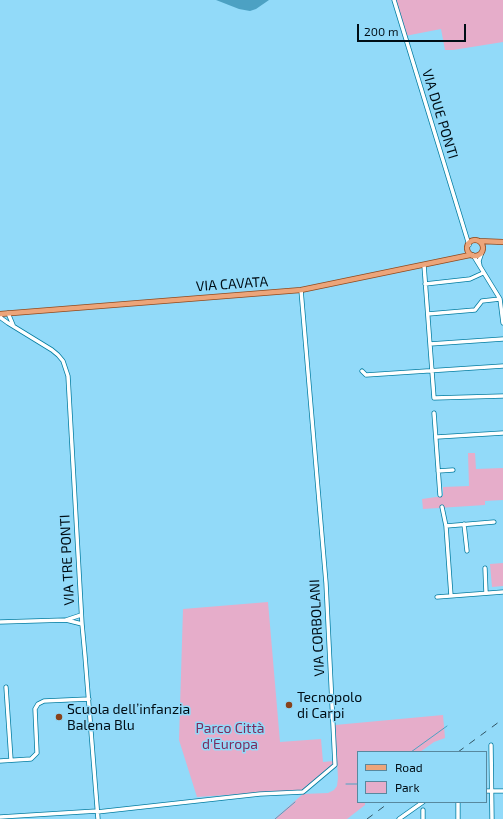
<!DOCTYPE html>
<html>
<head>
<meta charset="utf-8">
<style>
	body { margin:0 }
	#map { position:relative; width:503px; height:819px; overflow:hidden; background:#92daf9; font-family:"Exo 2",sans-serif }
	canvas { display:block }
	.legend { position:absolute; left:357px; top:751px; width:130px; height:52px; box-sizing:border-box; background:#92daf9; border:1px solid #58889e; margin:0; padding:5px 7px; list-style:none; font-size:12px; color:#000e16 }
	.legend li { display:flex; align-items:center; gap:8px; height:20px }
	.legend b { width:20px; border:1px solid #58889e }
	.scale { position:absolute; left:357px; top:24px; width:109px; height:18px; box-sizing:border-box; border:2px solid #000e16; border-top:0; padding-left:5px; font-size:12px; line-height:14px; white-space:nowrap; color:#000e16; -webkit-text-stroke:3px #92daf9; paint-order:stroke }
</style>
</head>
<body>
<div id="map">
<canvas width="503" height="819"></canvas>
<ul class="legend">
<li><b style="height:5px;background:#eca57a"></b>Road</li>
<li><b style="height:11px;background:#e6adca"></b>Park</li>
</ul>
<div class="scale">200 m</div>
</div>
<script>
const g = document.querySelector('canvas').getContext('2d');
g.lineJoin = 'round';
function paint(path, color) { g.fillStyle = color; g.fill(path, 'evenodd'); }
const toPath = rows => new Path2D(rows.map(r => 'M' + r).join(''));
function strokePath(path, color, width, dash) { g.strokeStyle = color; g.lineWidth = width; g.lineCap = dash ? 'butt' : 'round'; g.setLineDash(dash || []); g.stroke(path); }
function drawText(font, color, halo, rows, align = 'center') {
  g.font = font + ' "Exo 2",sans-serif'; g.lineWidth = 3; g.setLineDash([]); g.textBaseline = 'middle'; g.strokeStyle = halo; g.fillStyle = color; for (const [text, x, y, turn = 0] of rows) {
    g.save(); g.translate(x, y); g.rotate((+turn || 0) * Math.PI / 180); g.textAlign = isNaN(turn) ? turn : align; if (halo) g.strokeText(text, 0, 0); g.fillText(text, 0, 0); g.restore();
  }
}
paint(toPath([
	[395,0,503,0,503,42,453,50,445,50,441,29,405,36],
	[468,453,475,453,476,469,503,468,503,500,485,501,485,505,423,509,422,499,443,496,443,487,469,486],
	[503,563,503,586,492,587,490,564],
	[268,602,280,742,321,739,323,762,334,761,334,765,303,790,197,797,179,740,183,609],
	[443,715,445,738,434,742,420,752,358,752,358,802,365,802,365,805,347,819,274,819,303,794,328,793,334,790,337,786,338,778,335,725]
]), '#e6adca');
paint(toPath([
	[216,0,269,0,256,9,250,11,239,9]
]), '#4ca1c3');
strokePath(toPath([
	[411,752,447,726],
	[346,784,358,784],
	[275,819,295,802]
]), '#4ca1c3', 1);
const minor = toPath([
	[394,0,469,245],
	[473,255,500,299,503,323],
	[424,265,434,398,503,396],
	[480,266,479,261,482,252],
	[425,284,470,279,483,273],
	[8,313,13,325],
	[428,314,475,310,482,301,500,299],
	[0,315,1,318,8,323,52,350,58,355,63,361,68,376,82,624,85,656,98,819],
	[430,344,503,339],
	[362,371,366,375,503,366],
	[434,413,440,495],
	[437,437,503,433],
	[438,471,453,470],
	[442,507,446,526,451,596],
	[464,524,467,551],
	[446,526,494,522],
	[485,568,486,593],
	[437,597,503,592],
	[66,620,81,615],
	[0,622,66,620,82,624],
	[6,687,11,760],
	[491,745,492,819],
	[0,761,31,759,37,753,35,709,38,704,44,701,89,699],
	[486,791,503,791],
	[458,802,458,819],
	[423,810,423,819],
	[97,812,260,794,303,792,335,765,326,583,301,290],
	[0,817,97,811],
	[399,819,423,802]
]);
const major = toPath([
	'467 248a8 8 0 1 1 16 0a8 8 0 1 1-16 0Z',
	[479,241,503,242],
	[0,314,301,290,470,255]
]);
strokePath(minor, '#037ca0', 5);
strokePath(major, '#91491d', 6);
strokePath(minor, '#fff', 3.5);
strokePath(major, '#eca57a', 4.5);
strokePath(toPath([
	[458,752,503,719],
	[367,819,390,802]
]), '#315362', 1, [7, 7]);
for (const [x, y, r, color] of [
	[289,705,4,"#88421b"],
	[59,717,4,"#88421b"]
]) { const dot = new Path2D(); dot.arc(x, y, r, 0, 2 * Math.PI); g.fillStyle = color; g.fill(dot); strokePath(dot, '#92daf9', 1.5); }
drawText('14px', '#000e16', '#92daf9', [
	["VIA DUE PONTI",440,114,73],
	["VIA CAVATA",232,284,-4],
	["VIA TRE PONTI",67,560,-93],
	["VIA CORBOLANI",317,628,-93]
]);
drawText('14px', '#000e16', '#92daf9', [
	["Tecnopolo",297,697],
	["di Carpi",297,713],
	["Scuola dell’infanzia",67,709],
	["Balena Blu",67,725]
], 'left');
drawText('14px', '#7d2b5c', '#92daf9', [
	["Parco Città",230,728],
	["d'Europa",230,744]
]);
</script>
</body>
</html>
